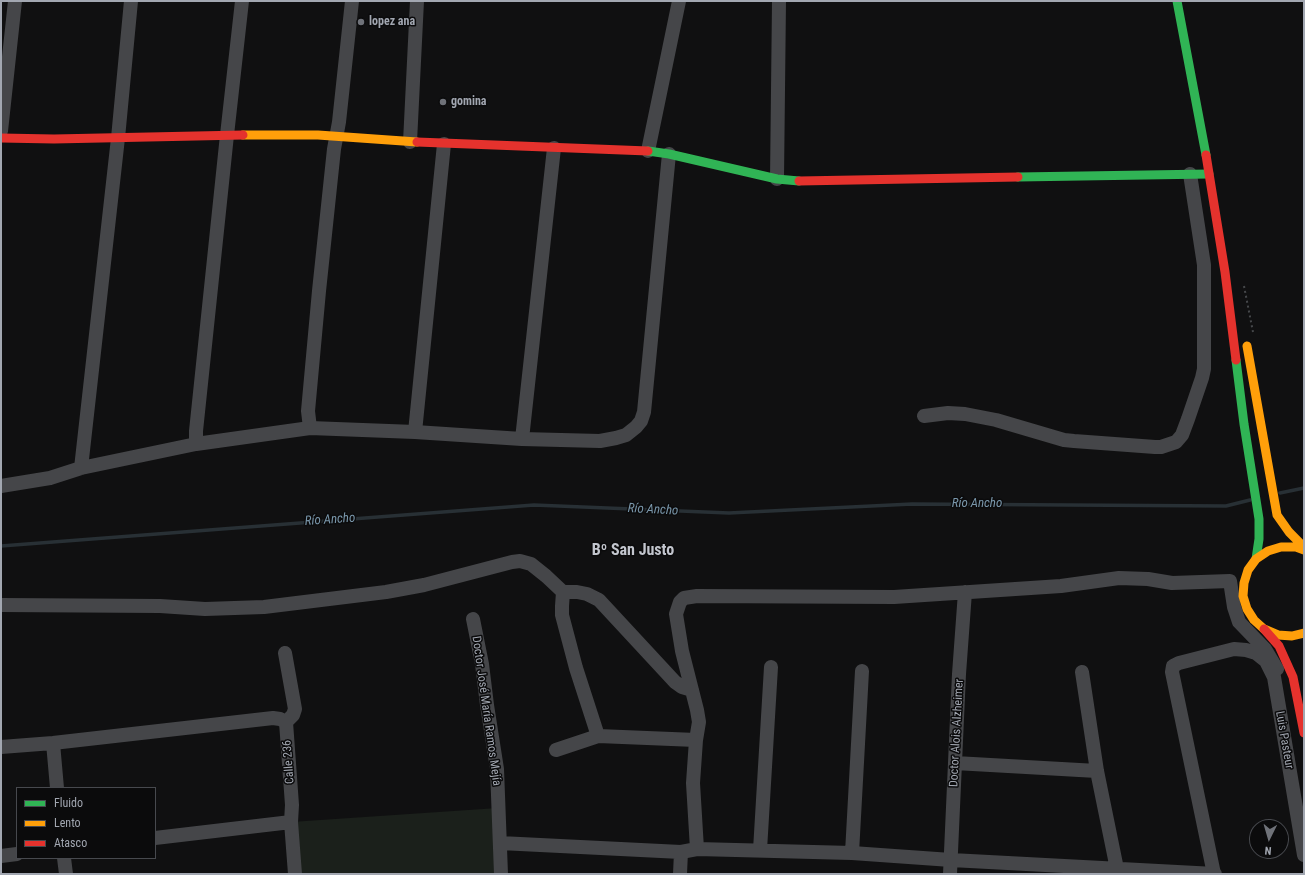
<!DOCTYPE html>
<html>
<head>
<meta charset="utf-8">
<style>
	body { margin:0 }
	#map { position:relative; width:1305px; height:875px; overflow:hidden; background:#101011; font-family:"Roboto Condensed",sans-serif }
	canvas { display:block }
	.frame { position:absolute; inset:0; border:2px solid #a2a7b1; pointer-events:none }
	.legend { position:absolute; left:16px; top:787px; width:140px; height:72px; box-sizing:border-box; background:#0b0b0c; border:1px solid #47494e; margin:0; padding:5px 7px; list-style:none; font-size:12px; color:#a2a7b1 }
	.legend li { display:flex; align-items:center; gap:8px; height:20px }
	.legend b { width:20px; border:1px solid #47494e }
	.north { position:absolute; left:1249px; top:819px; width:40px; height:40px; box-sizing:border-box; background:#0b0b0c; border:1px solid #47494e; border-radius:50%; rotate:185deg; font-size:11px; font-weight:700; line-height:16px; text-align:center; color:#a2a7b1 }
	.north::after { content:''; display:block; margin:auto; width:14px; height:18px; background:#6f7279; clip-path:polygon(50% 0,100% 100%,50% 72%,0 100%) }
</style>
</head>
<body>
<div id="map">
<canvas width="1305" height="875"></canvas>
<div class="frame"></div>
<ul class="legend">
<li><b style="height:5px;background:#30b455"></b>Fluido</li>
<li><b style="height:5px;background:#ff9f0a"></b>Lento</li>
<li><b style="height:5px;background:#e5322d"></b>Atasco</li>
</ul>
<div class="north">N</div>
</div>
<script>
const g = document.querySelector('canvas').getContext('2d');
g.lineJoin = 'round';
function paint(path, color) { g.fillStyle = color; g.fill(path, 'evenodd'); }
const toPath = rows => new Path2D(rows.map(r => 'M' + r).join(''));
function strokePath(path, color, width, dash) { g.strokeStyle = color; g.lineWidth = width; g.lineCap = dash ? 'butt' : 'round'; g.setLineDash(dash || []); g.stroke(path); }
function drawText(font, color, halo, rows, align = 'center') {
  g.font = font + ' "Roboto Condensed",sans-serif'; g.lineWidth = 3; g.setLineDash([]); g.textBaseline = 'middle'; g.strokeStyle = halo; g.fillStyle = color; for (const [text, x, y, turn = 0] of rows) {
    g.save(); g.translate(x, y); g.rotate((+turn || 0) * Math.PI / 180); g.textAlign = isNaN(turn) ? turn : align; if (halo) g.strokeText(text, 0, 0); g.fillText(text, 0, 0); g.restore();
  }
}
paint(toPath([
	[498,808,500,874,295,874,291,822]
]), '#1b201b');
strokePath(toPath([
	[1280,493,1304,488],
	[1,546,534,505,729,513,912,504,1226,506,1250,500]
]), '#283035', 3.5);
strokePath(toPath([
	[1244,286,1253,332]
]), '#46484b', 2, [2, 3]);
strokePath(toPath([
	[1,131,15,1],
	[410,142,417,1],
	[648,151,679,1],
	[777,179,779,1],
	[924,416,948,413,965,414,996,420,1064,440,1074,441,1155,447,1161,447,1176,442,1182,435,1188,419,1202,378,1204,369,1204,265,1190,174],
	[310,428,308,411,319,291,334,149,339,122,352,1],
	[415,432,444,144],
	[522,439,554,148],
	[196,444,196,431,227,135,242,1],
	[81,468,118,138,131,1],
	[1,486,50,478,81,468,196,444,310,428,415,432,522,439,600,441,616,438,626,435,636,427,641,421,644,412,669,154],
	[563,592,562,606,562,615,576,668,598,736],
	[1,605,160,606,205,609,264,607,386,592,424,585,512,562,520,561,531,564,546,576,563,592,577,592,587,594,599,600,675,682,682,687,692,690],
	[473,619,482,664,487,705,497,769,501,874],
	[285,653,295,709,293,715,286,722,292,805,291,822,295,874],
	[1082,672,1097,771,1117,869],
	[53,743,57,788],
	[1,747,53,743,273,718,280,719,286,722],
	[556,750,598,736,696,740],
	[955,763,1097,771],
	[155,838,291,822],
	[500,843,681,852,697,849,852,853,951,860,1215,874],
	[697,849,693,783,696,740,699,722,697,710,682,651,676,614,680,602,684,598,697,596,894,597,1061,586,1119,578,1148,579,1172,583,1230,581,1234,607,1239,622,1265,649,1277,669],
	[760,850,771,667],
	[852,853,862,671],
	[1,856,17,854],
	[64,858,66,874],
	[680,874,681,852],
	[950,874,959,674,965,592],
	[1214,874,1172,672,1173,666,1179,663,1234,649,1246,650,1256,653,1266,661,1274,677,1304,855]
]), '#454649', 14);
strokePath(toPath([
	[1177,1,1206,155],
	[648,151,669,154,777,179,799,181],
	[1018,177,1209,174],
	[1236,360,1244,424,1259,519,1259,539,1256,559]
]), '#30b455', 9);
strokePath(toPath([
	[243,135,318,135,417,142],
	[1247,346,1277,515,1289,532,1304,547],
	[1304,550,1296,547,1281,547,1268,551,1256,559,1248,570,1244,583,1243,596,1247,609,1254,620,1264,629,1278,635,1292,636,1304,633]
]), '#ff9f0a', 9);
strokePath(toPath([
	[1,138,54,139,243,135],
	[417,142,648,151],
	[1206,155,1225,272,1236,360],
	[799,181,1018,177],
	[1264,629,1279,646,1293,677,1304,733]
]), '#e5322d', 9);
for (const [x, y, r, color] of [
	[361,22,4,"#6f7279"],
	[443,102,4,"#6f7279"]
]) { const dot = new Path2D(); dot.arc(x, y, r, 0, 2 * Math.PI); g.fillStyle = color; g.fill(dot); strokePath(dot, '#0b0b0c', 1.5); }
drawText('bold 12px', '#a2a7b1', '#0b0b0c', [
	["lopez ana",369,22],
	["gomina",451,102]
], 'left');
drawText('12px', '#a2a7b1', '#0b0b0c', [
	["Doctor José María Ramos Mejía",486,711,82],
	["Doctor Alois Alzheimer",957,733,-87],
	["Luis Pasteur",1284,740,80],
	["Calle 236",289,762,-94]
]);
drawText('italic 13px', '#7a97ab', '#0b0b0c', [
	["Río Ancho",977,504],
	["Río Ancho",653,510,3],
	["Río Ancho",330,520,-4]
]);
drawText('bold 16px', '#c3c6ce', '#0b0b0c', [
	["Bº San Justo",633,551]
]);
</script>
</body>
</html>
